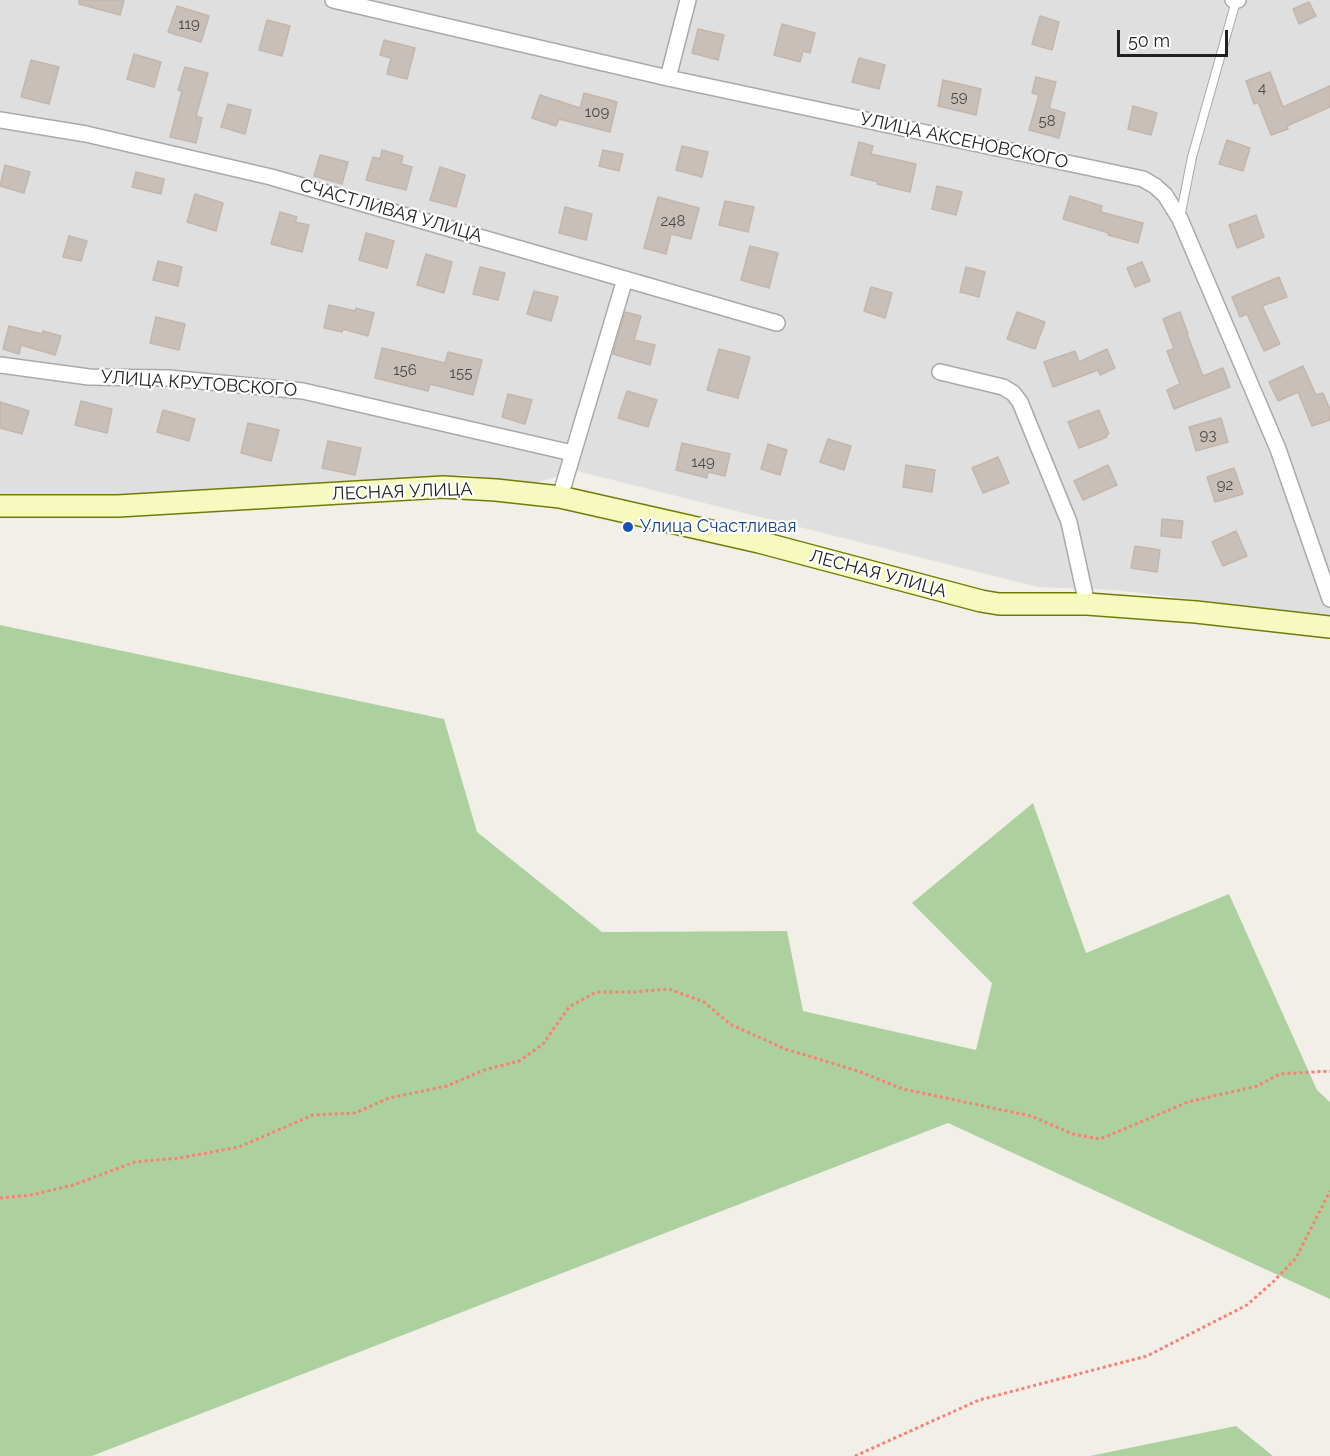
<!DOCTYPE html>
<html>
<head>
<meta charset="utf-8">
<style>
	body { margin:0 }
	#map { position:relative; width:1330px; height:1456px; overflow:hidden; background:#f2efe9; font-family:Raleway,sans-serif }
	canvas { display:block }
	.scale { position:absolute; left:1117px; top:30px; width:111px; height:27px; box-sizing:border-box; border:3px solid #222; border-top:0; padding-left:8px; font-size:18px; line-height:21px; white-space:nowrap; color:#222; -webkit-text-stroke:4px #fff; paint-order:stroke }
</style>
</head>
<body>
<div id="map">
<canvas width="1330" height="1456"></canvas>
<div class="scale">50 m</div>
</div>
<script>
const g = document.querySelector('canvas').getContext('2d');
g.lineJoin = 'round';
function paint(path, color) { g.fillStyle = color; g.fill(path, 'evenodd'); }
const toPath = rows => new Path2D(rows.map(r => 'M' + r).join(''));
function strokePath(path, color, width, dash) { g.strokeStyle = color; g.lineWidth = width; g.lineCap = dash ? 'butt' : 'round'; g.setLineDash(dash || []); g.stroke(path); }
function drawText(font, color, halo, rows, align = 'center') {
  g.font = font + ' Raleway,sans-serif'; g.lineWidth = 4.5; g.setLineDash([]); g.textBaseline = 'middle'; g.strokeStyle = halo; g.fillStyle = color; for (const [text, x, y, turn = 0] of rows) {
    g.save(); g.translate(x, y); g.rotate((+turn || 0) * Math.PI / 180); g.textAlign = isNaN(turn) ? turn : align; if (halo) g.strokeText(text, 0, 0); g.fillText(text, 0, 0); g.restore();
  }
}
paint(toPath([
	[0,0,1330,0,1330,616,1115,590,1038,587,577,471,531,484,468,475,112,499,0,495]
]), '#e0dfdf');
paint(toPath([
	[0,625,444,719,477,832,602,932,787,931,803,1011,976,1050,992,983,912,903,1033,803,1086,953,1229,894,1317,1090,1330,1102,1330,1299,948,1123,92,1456,0,1456],
	[1236,1426,1273,1456,1090,1456]
]), '#add19e');
const building = toPath([
	[79,0,124,0,120,15,79,4,79,0],
	[1309,2,1316,16,1299,24,1293,9,1309,2],
	[177,6,209,16,201,42,168,32,177,6],
	[1040,16,1059,22,1052,50,1032,44,1040,16],
	[267,20,290,26,282,56,259,50,267,20],
	[782,24,815,33,810,53,803,51,800,62,774,55,782,24],
	[698,29,724,35,718,60,692,53,698,29],
	[384,40,415,48,407,79,387,74,391,58,380,55,384,40],
	[134,54,161,62,154,87,127,79,134,54],
	[859,58,885,65,879,89,852,82,859,58],
	[31,60,59,67,49,104,21,97,31,60],
	[185,67,208,73,196,116,202,118,196,143,170,137,182,91,178,90,185,67],
	[1270,72,1283,107,1330,86,1330,107,1287,126,1288,129,1271,135,1258,102,1254,104,1246,81,1270,72],
	[1036,77,1056,82,1049,108,1065,113,1059,138,1029,130,1039,95,1032,93,1036,77],
	[943,80,981,89,976,115,938,106,943,80],
	[584,93,617,102,610,132,559,119,556,126,532,118,540,95,580,108,584,93],
	[228,104,251,110,245,134,221,127,228,104],
	[1133,106,1157,113,1151,135,1128,129,1133,106],
	[1227,140,1250,148,1243,171,1219,164,1227,140],
	[859,142,873,146,871,154,916,164,910,192,877,184,878,182,851,175,859,142],
	[682,146,708,152,702,177,676,170,682,146],
	[382,150,403,156,401,164,412,167,406,190,366,180,373,157,380,159,382,150],
	[603,150,623,154,619,171,599,166,603,150],
	[320,155,348,162,342,184,314,176,320,155],
	[5,165,30,172,24,193,0,186,5,165],
	[440,167,465,175,456,207,430,200,440,167],
	[136,172,164,179,161,194,132,187,136,172],
	[937,186,962,192,956,215,932,209,937,186],
	[195,194,223,203,216,231,187,222,195,194],
	[1070,196,1102,206,1101,212,1143,223,1138,243,1108,235,1109,233,1063,219,1070,196],
	[658,197,699,208,691,239,671,234,666,254,644,248,658,197],
	[725,201,754,207,748,232,719,225,725,201],
	[565,207,592,214,586,240,559,233,565,207],
	[280,212,297,217,295,222,309,225,302,252,271,244,280,212],
	[1256,215,1264,237,1237,248,1229,225,1256,215],
	[366,233,394,241,387,268,359,260,366,233],
	[69,236,87,241,81,261,63,257,69,236],
	[750,246,778,253,769,288,741,280,750,246],
	[426,254,452,262,444,293,417,285,426,254],
	[158,261,182,267,178,286,153,280,158,261],
	[1142,262,1150,281,1135,287,1127,268,1142,262],
	[480,267,505,273,498,300,473,294,480,267],
	[966,267,985,272,979,297,960,292,966,267],
	[1279,277,1287,297,1262,306,1280,344,1264,351,1247,314,1240,317,1232,297,1279,277],
	[871,287,892,293,885,318,864,311,871,287],
	[534,291,558,297,551,321,527,314,534,291],
	[329,305,355,311,356,308,374,313,368,336,343,329,342,332,324,328,329,305],
	[625,312,641,316,634,340,655,345,650,365,613,354,625,312],
	[1017,312,1045,322,1035,349,1007,339,1017,312],
	[1180,312,1188,334,1187,334,1203,376,1223,368,1230,387,1174,409,1167,390,1180,384,1167,351,1174,349,1163,319,1180,312],
	[156,317,185,324,179,350,150,343,156,317],
	[9,326,42,334,43,331,61,336,55,355,21,345,19,354,3,349,9,326],
	[382,348,445,363,448,352,482,360,473,395,430,384,428,391,375,378,382,348],
	[719,349,750,357,738,398,707,390,719,349],
	[1107,349,1115,368,1100,375,1098,370,1053,387,1044,362,1075,351,1079,362,1107,349],
	[1303,366,1316,395,1323,393,1330,410,1330,420,1312,426,1298,392,1278,401,1269,382,1303,366],
	[627,391,657,400,648,427,618,418,627,391],
	[508,394,532,400,525,424,502,417,508,394],
	[81,401,112,409,107,433,75,425,81,401],
	[0,402,29,411,22,434,0,428,0,402],
	[163,410,195,419,189,441,157,432,163,410],
	[1099,410,1109,434,1106,435,1107,437,1079,448,1068,422,1099,410],
	[1221,418,1228,442,1196,451,1189,427,1221,418],
	[248,423,279,430,271,461,241,453,248,423],
	[828,439,851,446,844,470,820,462,828,439],
	[328,441,361,448,355,475,322,468,328,441],
	[682,443,730,454,725,476,708,472,707,478,676,470,682,443],
	[768,444,787,450,780,475,761,469,768,444],
	[998,457,1009,483,983,493,972,468,998,457],
	[906,465,935,470,932,492,903,487,906,465],
	[1108,465,1117,485,1083,500,1074,481,1108,465],
	[1234,468,1243,494,1215,502,1207,477,1234,468],
	[1162,519,1183,521,1181,538,1161,536,1162,519],
	[1236,531,1247,556,1223,566,1212,542,1236,531],
	[1135,546,1160,550,1157,572,1131,568,1135,546]
]);
paint(building, '#c7bfb8');
strokePath(building, '#c4b6ab', 1.5);
const lane = toPath([
	[1180,218,1192,157,1236,1]
]);
const street = toPath([
	[333,0,668,78,1143,179,1155,186,1165,195,1180,219,1278,449,1330,599],
	[1233,0,1238,0],
	[668,78,688,0],
	[0,120,86,134,271,177,777,323],
	[0,365,89,377,169,378,303,391,572,453],
	[940,372,1003,387,1013,393,1020,402,1069,522,1087,604],
	[560,497,625,279]
]);
const secondary = toPath([
	[0,506,118,506,443,487,496,490,560,497,759,542,981,601,999,604,1087,604,1196,612,1330,627]
]);
strokePath(lane, '#a9a9a9', 10);
strokePath(street, '#a9a9a9', 18);
strokePath(secondary, '#707d05', 24);
strokePath(toPath([
	[0,1198,31,1195,73,1185,135,1162,179,1158,239,1147,313,1115,355,1113,389,1098,447,1086,484,1070,519,1061,543,1044,569,1007,596,992,635,992,669,989,704,1002,730,1024,785,1049,858,1071,903,1089,1031,1116,1073,1134,1100,1139,1188,1102,1257,1086,1280,1074,1330,1071],
	[855,1456,979,1400,1147,1356,1247,1305,1274,1281,1296,1258,1330,1191]
]), '#fa8072', 3, [3, 3]);
strokePath(lane, '#fff', 8);
strokePath(street, '#fff', 15);
strokePath(secondary, '#f7fabf', 21);
for (const [x, y, r, color] of [
	[628,527,6,"#1a4fb4"]
]) { const dot = new Path2D(); dot.arc(x, y, r, 0, 2 * Math.PI); g.fillStyle = color; g.fill(dot); strokePath(dot, '#fff', 2); }
drawText('15px', '#4b4948', null, [
	["119",189,24],
	["4",1262,88],
	["59",959,97],
	["109",597,112],
	["58",1047,121],
	["248",673,221],
	["156",405,370],
	["155",461,373],
	["93",1208,435],
	["149",703,462],
	["92",1225,485]
]);
drawText('18px', '#222', '#fff', [
	["УЛИЦА АКСЕНОВСКОГО",964,141,12],
	["СЧАСТЛИВАЯ УЛИЦА",391,211,16],
	["УЛИЦА КРУТОВСКОГО",199,384,4],
	["ЛЕСНАЯ УЛИЦА",402,492,-2],
	["ЛЕСНАЯ УЛИЦА",878,574,15]
]);
drawText('18px', '#164399', '#fff', [
	["Улица Счастливая",640,527]
], 'left');
</script>
</body>
</html>
